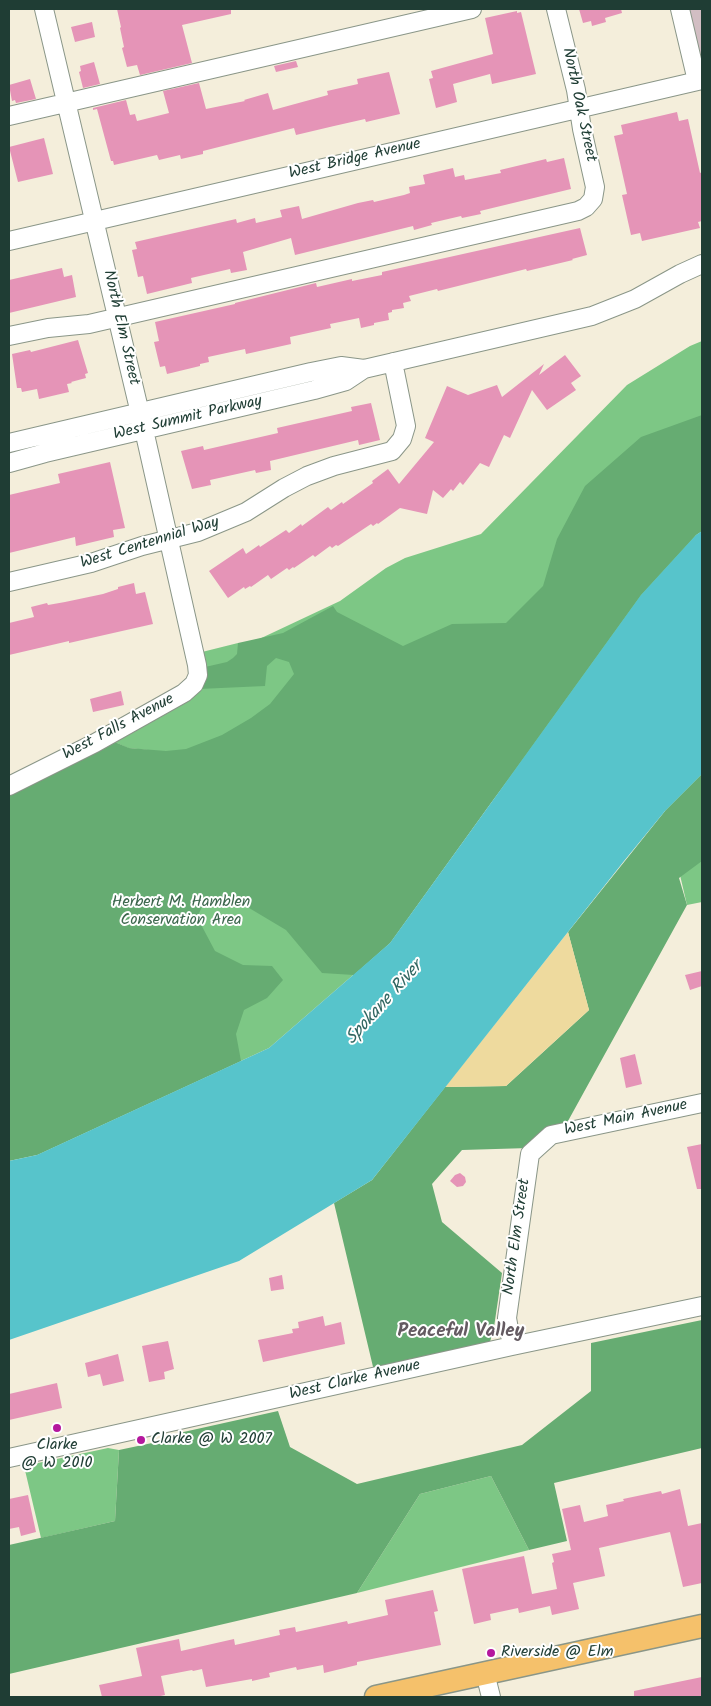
<!DOCTYPE html>
<html>
<head>
<meta charset="utf-8">
<style>
	body { margin:0 }
	#map { position:relative; width:711px; height:1706px; overflow:hidden; background:#f4eedb; font-family:Kalam,sans-serif }
	canvas { display:block }
	.frame { position:absolute; inset:0; border:10px solid #1f3d34; pointer-events:none }
</style>
</head>
<body>
<div id="map">
<canvas width="711" height="1706"></canvas>
<div class="frame"></div>
</div>
<script>
const g = document.querySelector('canvas').getContext('2d');
g.lineJoin = 'round';
function paint(path, color) { g.fillStyle = color; g.fill(path, 'evenodd'); }
const toPath = rows => new Path2D(rows.map(r => 'M' + r).join(''));
function strokePath(path, color, width, dash) { g.strokeStyle = color; g.lineWidth = width; g.lineCap = dash ? 'butt' : 'round'; g.setLineDash(dash || []); g.stroke(path); }
function drawText(font, color, halo, rows, align = 'center') {
  g.font = font + ' Kalam,sans-serif'; g.lineWidth = 4; g.setLineDash([]); g.textBaseline = 'middle'; g.strokeStyle = halo; g.fillStyle = color; for (const [text, x, y, turn = 0] of rows) {
    g.save(); g.translate(x, y); g.rotate((+turn || 0) * Math.PI / 180); g.textAlign = isNaN(turn) ? turn : align; if (halo) g.strokeText(text, 0, 0); g.fillText(text, 0, 0); g.restore();
  }
}
paint(toPath([
	[677,9,702,9,702,67]
]), '#d2bec3');
paint(toPath([
	[702,341,702,531,696,535,489,805,390,943,269,1048,37,1155,148,750,128,748,110,740,205,667,202,652,238,643,238,649,340,601,386,568,405,558,481,534,627,385,690,346],
	[702,774,702,902,687,905,665,811],
	[108,1448,119,1450,115,1521,41,1538,24,1466],
	[491,1476,529,1550,357,1593,420,1494]
]), '#7dc785');
paint(toPath([
	[702,415,702,531,696,535,641,595,390,943,354,975,322,973,286,930,229,896,203,905,197,917,215,951,243,965,272,966,283,980,267,998,244,1010,236,1034,241,1061,37,1155,9,1161,9,791,110,740,129,748,166,751,186,749,222,735,251,718,270,704,294,674,289,662,276,658,267,666,265,686,199,689,205,667,227,662,233,658,237,654,238,643,283,633,333,606,337,612,403,646,452,624,506,623,543,586,557,539,585,486,641,437],
	[702,774,702,861,679,878,687,905,568,1121,548,1131,529,1148,462,1150,432,1184,442,1222,502,1273,494,1327,490,1342,477,1348,374,1371,334,1203,372,1180,445,1087,506,1086,589,1010,568,932,665,811],
	[702,1320,702,1448,554,1483,567,1541,529,1550,491,1476,420,1494,357,1593,9,1674,9,1545,115,1521,119,1450,171,1439,179,1433,278,1411,290,1447,357,1484,522,1445,591,1391,591,1343]
]), '#66ac72');
paint(toPath([
	[568,932,589,1010,506,1086,445,1087]
]), '#eeda9e');
paint(toPath([
	[702,531,702,774,665,811,624,861,372,1180,239,1261,9,1340,9,1161,37,1155,269,1048,390,943,641,595,696,535]
]), '#57c4cb');
paint(toPath([
	[117,9,231,9,231,14,182,25,192,63,140,75,137,65,127,67,122,48,124,47,120,28,121,27],
	[579,9,621,9,622,13,605,18,606,22,592,26,591,21,583,23],
	[517,11,517,13,521,12,536,74,492,84,490,74,453,84,457,102,436,108,429,79,433,78,431,71,493,54,485,18],
	[92,22,95,37,75,42,71,27],
	[296,61,298,67,276,72,274,66],
	[94,62,100,84,83,88,79,72,81,71,80,66],
	[389,72,400,114,366,122,365,119,334,126,296,135,294,128,203,151,203,154,181,159,180,155,159,160,157,155,114,165,113,161,111,161,97,109,93,110,93,108,126,100,130,115,135,114,137,121,169,113,163,91,199,83,206,109,245,101,244,100,268,93,273,110,328,95,327,91,358,84,357,79],
	[30,79,36,99,16,103,15,100,12,101,9,85],
	[677,112,679,121,688,119,700,173,702,172,702,221,698,222,700,228,642,241,640,233,631,235,622,195,627,194,614,136,623,134,621,125],
	[44,138,53,174,18,182,9,147],
	[564,158,571,189,480,211,481,214,462,218,461,216,431,223,432,225,414,230,413,226,295,255,291,238,243,252,247,270,231,273,230,269,191,278,192,283,147,294,143,276,138,277,132,250,137,249,135,242,236,219,237,223,255,218,256,223,282,217,280,210,299,206,302,219,358,203,373,200,374,202,404,195,410,193,409,187,425,184,423,175,453,168,455,177,464,175,465,180,501,173,500,170,546,159,547,162],
	[580,228,587,255,572,259,573,260,527,271,526,269,438,291,437,289,409,296,411,301,403,303,404,308,392,310,392,312,388,313,389,320,374,323,374,325,361,328,359,318,330,324,331,328,290,337,291,344,246,354,245,349,208,357,209,362,200,364,200,366,167,374,165,366,160,367,154,342,159,341,155,322,235,304,235,303,316,283,317,287,352,279,352,281,382,275,382,272],
	[62,268,64,277,72,275,76,297,9,313,9,280],
	[78,340,88,373,85,374,86,378,71,382,72,383,67,384,69,392,39,399,37,389,22,392,21,388,17,388,12,354,30,350,31,352],
	[565,355,581,376,571,383,576,390,547,410,532,390,510,438,504,435,489,467,480,463,463,485,460,482,453,491,451,489,443,498,433,490,427,514,400,508,378,524,377,523,373,526,371,524,338,546,336,545,332,548,330,546,315,557,313,555,294,568,293,567,289,570,287,568,271,579,268,575,251,587,250,586,245,589,244,587,228,598,209,571,243,548,246,554,259,545,260,547,286,530,289,533,301,524,302,526,328,507,331,510,342,502,343,504,373,483,372,481,388,469,399,484,434,442,425,438,447,386,468,395,497,385,502,397,544,364,539,375],
	[371,403,380,440,359,445,358,440,270,461,271,470,256,473,255,470,210,480,211,485,192,489,181,451,203,446,204,450,278,433,277,428,352,411,351,407],
	[110,462,125,528,113,530,114,537,76,546,75,537,9,553,9,495,60,483,58,474],
	[134,583,136,594,145,592,153,624,69,643,69,641,9,655,9,623,34,617,31,607,47,603,48,605,65,602,103,594,118,589,118,587],
	[121,691,124,705,93,712,90,699],
	[702,971,702,986,690,990,685,975],
	[635,1054,642,1084,626,1088,620,1058],
	[702,1144,702,1189,697,1189,687,1147],
	[460,1173,465,1177,466,1182,463,1186,457,1187,450,1181,455,1175],
	[282,1275,284,1289,271,1291,269,1278],
	[323,1316,325,1326,341,1322,345,1344,263,1362,258,1340,293,1333,292,1329,299,1328,298,1322],
	[168,1341,174,1369,164,1372,165,1379,149,1382,142,1346],
	[118,1354,124,1381,103,1386,100,1374,88,1377,85,1363],
	[57,1383,62,1408,9,1420,9,1394],
	[680,1489,688,1526,702,1523,702,1583,683,1587,670,1532,599,1548,605,1576,573,1583,579,1609,552,1615,550,1606,519,1613,518,1608,490,1614,491,1620,474,1624,462,1569,524,1556,532,1594,557,1589,552,1563,554,1562,552,1554,571,1550,562,1509,580,1505,584,1522,608,1516,606,1505,624,1501,623,1499,661,1491,662,1494],
	[28,1495,36,1532,21,1536,19,1527,9,1529,9,1499],
	[433,1590,438,1611,434,1612,441,1645,357,1662,357,1665,324,1673,323,1665,297,1670,296,1667,269,1673,270,1677,252,1681,252,1679,206,1687,202,1669,193,1671,192,1670,161,1676,165,1695,156,1697,102,1697,99,1685,142,1676,136,1648,179,1639,181,1651,234,1639,235,1645,280,1635,279,1630,295,1627,296,1632,347,1621,348,1624,388,1615,385,1600],
	[702,1677,702,1697,634,1697,634,1691]
]), '#e594b7');
const minor = toPath([
	[680,9,697,81],
	[9,116,472,9],
	[9,241,702,80],
	[9,336,48,328,89,324,578,211,586,207,593,199,595,187,582,129,576,90,556,9],
	[9,443,311,372,341,366,364,369,592,316,635,299,680,274,702,264],
	[9,463,45,453,314,390,346,381,364,369],
	[9,582,91,563,142,546,198,532,246,512,284,488,307,476,334,466,392,451,402,439,406,426,393,362],
	[9,786,95,743,184,693,194,684,198,675,197,665,144,430,44,9],
	[512,1346,507,1318,530,1154,551,1135,702,1103],
	[9,1458,512,1346,702,1306],
	[485,1673,491,1697]
]);
const major = toPath([
	[376,1697,702,1626]
]);
strokePath(minor, '#8a9688', 20);
strokePath(major, '#8a9688', 25);
strokePath(minor, '#fff', 18);
strokePath(major, '#f5c16b', 22);
for (const [x, y, r, color] of [
	[57,1428,5,"#b5179e"],
	[141,1440,5,"#b5179e"],
	[491,1653,5,"#b5179e"]
]) { const dot = new Path2D(); dot.arc(x, y, r, 0, 2 * Math.PI); g.fillStyle = color; g.fill(dot); strokePath(dot, '#fff', 2); }
drawText('16px', '#1f3d34', '#fff', [
	["North Oak Street",578,105,78],
	["West Bridge Avenue",355,160,-13],
	["North Elm Street",120,328,77],
	["West Summit Parkway",188,419,-13],
	["West Centennial Way",150,544,-17],
	["West Falls Avenue",119,728,-28],
	["West Main Avenue",626,1119,-12],
	["North Elm Street",518,1237,-82],
	["West Clarke Avenue",355,1381,-13]
]);
drawText('16px', '#3b664c', '#fff', [
	["Herbert M. Hamblen",181,903],
	["Conservation Area",181,921]
]);
drawText('16px', '#1f3d34', '#fff', [
	["Clarke @ W 2007",151,1440],
	["Clarke",57,1446,"center"],
	["@ W 2010",57,1464,"center"],
	["Riverside @ Elm",501,1653]
], 'left');
drawText('italic 18px', '#306661', '#fff', [
	["Spokane River",385,1004,-48]
]);
drawText('bold 19px', '#645b62', '#fff', [
	["Peaceful Valley",461,1333]
]);
</script>
</body>
</html>
